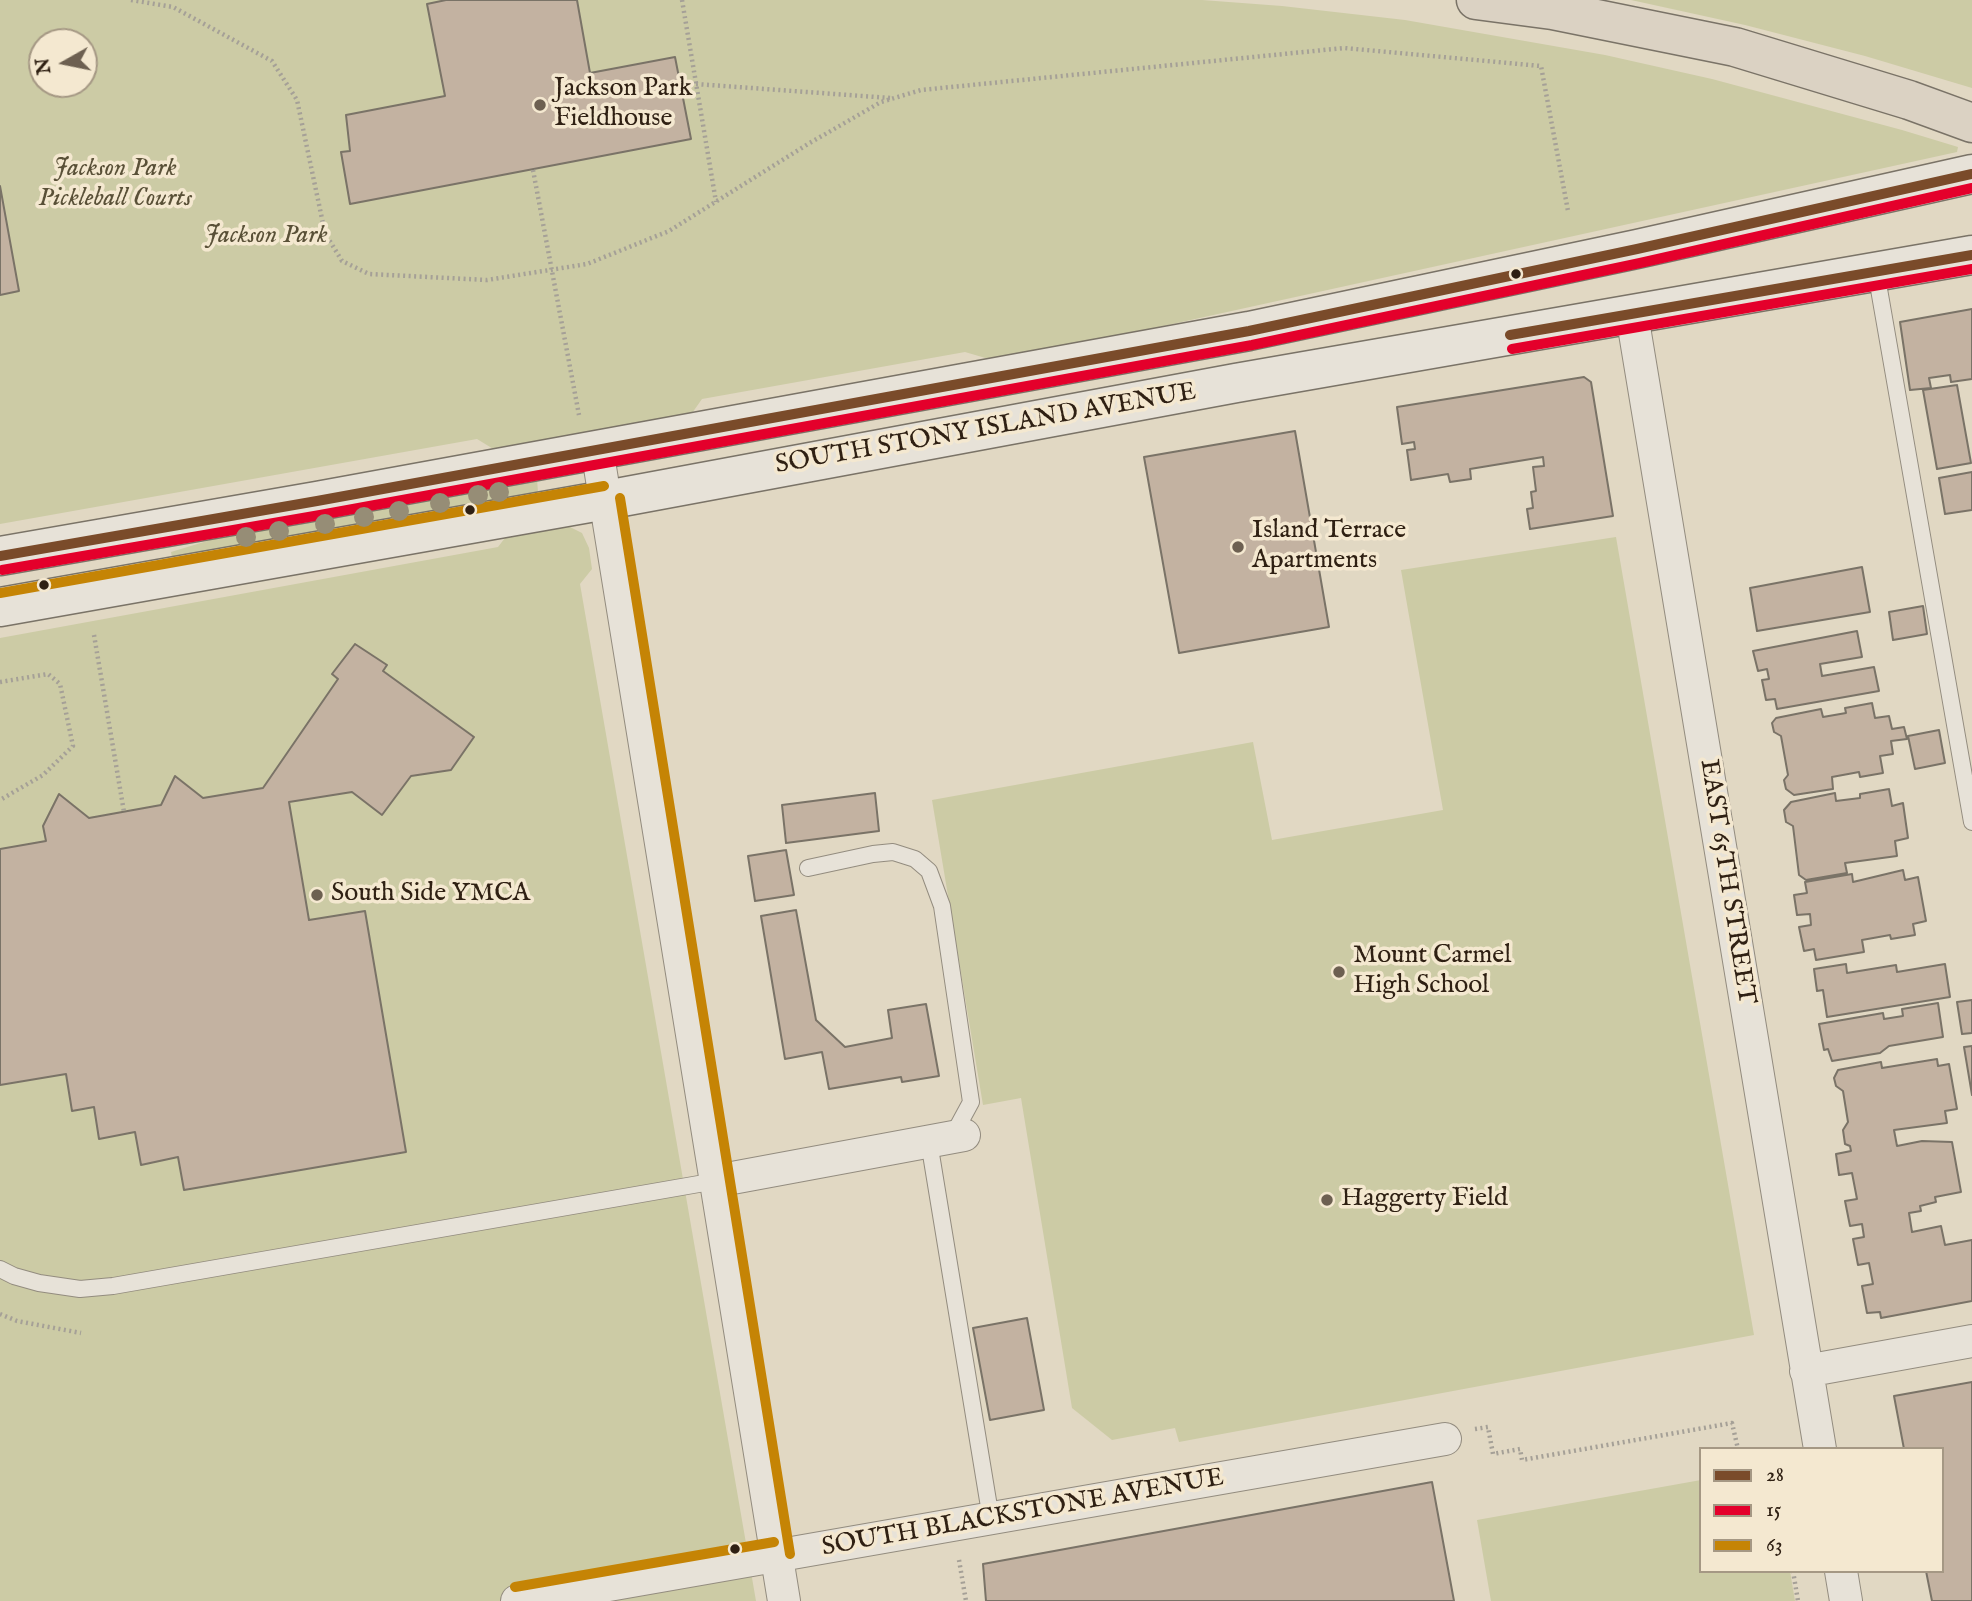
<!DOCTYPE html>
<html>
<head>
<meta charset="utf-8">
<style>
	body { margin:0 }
	#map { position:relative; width:1972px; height:1601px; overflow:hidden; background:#e1d8c3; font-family:"IM FELL English",serif }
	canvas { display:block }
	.legend { position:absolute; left:1699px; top:1447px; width:245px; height:126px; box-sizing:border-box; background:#f4e8d0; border:2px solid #a59884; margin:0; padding:9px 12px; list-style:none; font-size:21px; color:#2f2013 }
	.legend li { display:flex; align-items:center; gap:14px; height:35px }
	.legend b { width:35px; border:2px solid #a59884 }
	.north { position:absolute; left:28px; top:28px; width:70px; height:70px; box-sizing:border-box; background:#f4e8d0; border:2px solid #a59884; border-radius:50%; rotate:261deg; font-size:19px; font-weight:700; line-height:28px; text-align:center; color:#2f2013 }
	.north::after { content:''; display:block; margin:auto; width:24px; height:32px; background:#6d6051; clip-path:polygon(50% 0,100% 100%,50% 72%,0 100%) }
</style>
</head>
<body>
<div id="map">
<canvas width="1972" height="1601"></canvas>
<ul class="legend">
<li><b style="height:9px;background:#7a4b2a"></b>28</li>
<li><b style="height:9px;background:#e4002b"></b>15</li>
<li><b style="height:9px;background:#c58405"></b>63</li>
</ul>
<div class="north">N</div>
</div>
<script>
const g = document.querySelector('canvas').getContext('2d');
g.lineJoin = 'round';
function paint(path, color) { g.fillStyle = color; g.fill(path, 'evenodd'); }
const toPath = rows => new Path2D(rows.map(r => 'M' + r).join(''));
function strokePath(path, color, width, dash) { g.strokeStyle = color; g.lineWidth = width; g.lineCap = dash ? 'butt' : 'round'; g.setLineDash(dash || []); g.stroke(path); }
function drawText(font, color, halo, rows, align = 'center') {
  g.font = font + ' "IM FELL English",serif'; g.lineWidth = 7; g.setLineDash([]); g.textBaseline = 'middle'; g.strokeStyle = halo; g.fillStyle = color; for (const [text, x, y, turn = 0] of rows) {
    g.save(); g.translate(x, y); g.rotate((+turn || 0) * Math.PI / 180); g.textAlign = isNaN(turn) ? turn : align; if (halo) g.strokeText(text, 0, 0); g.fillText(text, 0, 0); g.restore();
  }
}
paint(toPath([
	[0,0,1202,0,1282,6,1405,20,1605,55,1712,79,1902,130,1958,147,1957,152,999,362,965,352,702,399,690,416,495,450,477,439,0,524],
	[42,42,84,42,84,84,42,84],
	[1631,0,1972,0,1972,88,1865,56,1745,25],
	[537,478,538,493,172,558,171,552,240,531],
	[570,527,582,533,589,548,592,569,580,584,756,1601,0,1601,0,638,498,547,508,534],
	[1616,537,1754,1335,1179,1442,1175,1428,1112,1440,1072,1408,1021,1098,983,1105,932,800,1253,742,1272,840,1443,810,1401,570],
	[1701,1480,1701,1571,1790,1571,1795,1601,1491,1601,1477,1520]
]), '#cccba5');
const building = toPath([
	[446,0,577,0,590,73,675,57,691,139,350,204,341,152,350,151,346,115,445,96,427,4,446,0],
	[0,186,19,291,0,295,0,186],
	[1972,309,1972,379,1951,382,1950,375,1929,378,1931,388,1910,390,1900,322,1972,309],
	[1584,377,1591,382,1613,516,1530,529,1527,509,1533,508,1531,492,1536,491,1533,467,1544,466,1543,457,1470,469,1471,479,1450,482,1448,474,1411,480,1407,450,1415,449,1414,442,1402,444,1397,407,1584,377],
	[1957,385,1971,463,1937,469,1923,390,1957,385],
	[1295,431,1329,627,1179,653,1144,457,1295,431],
	[1972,472,1972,510,1945,514,1939,478,1972,472],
	[1862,567,1870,612,1757,631,1750,588,1862,567],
	[1923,606,1927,634,1893,640,1889,612,1923,606],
	[1857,631,1862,657,1820,664,1822,676,1874,667,1879,691,1777,709,1775,699,1766,700,1762,680,1769,679,1767,669,1758,671,1753,651,1857,631],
	[355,644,387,665,383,671,474,737,451,770,411,776,382,815,352,792,289,802,309,920,365,911,406,1152,184,1190,178,1157,141,1165,135,1132,99,1139,94,1107,72,1111,66,1074,0,1085,0,849,46,841,43,826,59,794,89,818,161,805,175,776,203,798,263,788,338,679,332,674,355,644],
	[1872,703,1875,718,1889,716,1892,729,1904,727,1907,739,1891,741,1893,754,1880,756,1883,773,1860,777,1859,772,1832,777,1833,789,1794,795,1786,789,1784,780,1788,775,1781,736,1774,732,1772,723,1776,718,1821,709,1823,717,1846,713,1845,708,1872,703],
	[1939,730,1945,763,1915,769,1908,736,1939,730],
	[1889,789,1892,806,1903,803,1908,838,1895,841,1897,856,1845,863,1847,873,1806,880,1799,875,1793,826,1786,822,1784,810,1791,802,1835,793,1836,801,1860,798,1860,794,1889,789],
	[875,793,879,831,786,843,782,805,875,793],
	[786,850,794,895,755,901,748,856,786,850],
	[1903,870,1905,880,1918,877,1926,921,1913,924,1915,935,1891,939,1890,935,1862,940,1864,952,1816,960,1814,949,1804,951,1799,927,1811,925,1810,914,1797,915,1794,895,1807,893,1805,882,1852,874,1853,882,1903,870],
	[796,910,816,1020,845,1047,892,1038,888,1010,926,1004,939,1076,902,1082,901,1077,829,1089,822,1052,785,1059,761,916,796,910],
	[1846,964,1847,973,1896,965,1897,972,1945,964,1950,997,1827,1017,1823,990,1817,991,1814,969,1846,964],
	[1972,1000,1972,1033,1962,1034,1957,1002,1972,1000],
	[1938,1003,1943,1037,1889,1046,1880,1053,1832,1061,1828,1049,1824,1050,1819,1024,1883,1013,1884,1019,1903,1016,1902,1009,1938,1003],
	[1972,1046,1972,1095,1964,1047,1972,1046],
	[1937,1059,1938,1066,1949,1064,1957,1109,1945,1111,1947,1123,1894,1130,1897,1146,1922,1141,1952,1142,1961,1192,1935,1197,1936,1202,1920,1206,1921,1211,1909,1213,1912,1232,1941,1226,1945,1245,1972,1240,1972,1301,1881,1318,1880,1312,1867,1313,1862,1286,1873,1284,1869,1263,1858,1265,1853,1239,1864,1237,1862,1224,1850,1226,1845,1201,1857,1199,1852,1173,1839,1175,1836,1154,1851,1151,1850,1146,1845,1144,1843,1130,1848,1122,1843,1091,1836,1086,1834,1078,1838,1070,1881,1062,1882,1068,1937,1059],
	[1027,1318,1044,1410,990,1420,973,1328,1027,1318],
	[1972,1382,1972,1601,1932,1601,1926,1571,1942,1571,1942,1449,1904,1449,1894,1396,1972,1382],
	[1432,1482,1454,1601,986,1601,983,1564,1432,1482]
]);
paint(building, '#c3b2a1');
strokePath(building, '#7a7367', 2);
const lane = toPath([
	[1876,272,1972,822],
	[808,868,873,854,893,852,915,859,929,871,942,906,971,1102,952,1137],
	[929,1142,991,1519],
	[0,1269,14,1276,39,1283,80,1289,113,1286,716,1181]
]);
const street = toPath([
	[1632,315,1820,1449],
	[597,449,784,1601],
	[716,1181,964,1135],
	[1806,1371,1972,1341],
	[1841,1571,1846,1601],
	[517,1601,1445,1439]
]);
const secondary = toPath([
	[0,556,317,501,1249,331,1637,249,1972,174],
	[0,607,606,500,1236,383,1972,255]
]);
const highway = toPath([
	[1476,0,1552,10,1735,47,1909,100,1972,123]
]);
strokePath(lane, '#938c7f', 18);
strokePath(street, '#938c7f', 34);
strokePath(secondary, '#7a7367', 41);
strokePath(highway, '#7a7367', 41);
strokePath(toPath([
	[131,0,173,7,272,61,297,100,325,233,342,261,369,274,487,280,587,264,669,231,808,144,881,102,921,90,1344,48,1541,66,1568,211],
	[682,0,716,202],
	[696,84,890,98],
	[533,170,579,415],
	[94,635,124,812],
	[0,682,48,674,60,684,73,746,43,775,0,800],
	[0,1314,17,1321,81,1333],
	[1475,1429,1488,1427,1493,1454,1520,1449,1522,1460,1732,1423,1738,1449],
	[959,1560,966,1601],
	[1793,1571,1798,1601]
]), '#a5a097', 4.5, [2, 3.5]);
strokePath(lane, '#e7e2d8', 16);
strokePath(street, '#e7e2d8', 32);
strokePath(secondary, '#e7e2d8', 38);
strokePath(highway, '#dbd2c3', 38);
strokePath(toPath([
	[1510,335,1972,255],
	[0,556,317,501,1249,331,1637,249,1972,174]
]), '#7a4b2a', 10);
strokePath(toPath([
	[1512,349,1972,269],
	[2,570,320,515,1252,345,1640,263,1972,188]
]), '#e4002b', 10);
strokePath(toPath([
	[620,498,790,1554],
	[0,593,604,486],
	[515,1587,774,1542]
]), '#c58405', 10);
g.fillStyle = '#968d76';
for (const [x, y] of [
	[499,492],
	[478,495],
	[440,503],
	[399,511],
	[364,517],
	[325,524],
	[279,531],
	[246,537]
]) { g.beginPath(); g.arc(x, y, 10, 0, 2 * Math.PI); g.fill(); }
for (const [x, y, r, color] of [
	[540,105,7,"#6d6051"],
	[1516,274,6,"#2f2013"],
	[470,510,6,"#2f2013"],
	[1238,547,7,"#6d6051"],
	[44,585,6,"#2f2013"],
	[317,895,7,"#6d6051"],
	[1339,972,7,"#6d6051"],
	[1327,1200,7,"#6d6051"],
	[735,1549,6,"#2f2013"]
]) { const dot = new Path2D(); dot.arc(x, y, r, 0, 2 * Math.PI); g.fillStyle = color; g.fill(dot); strokePath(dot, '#f4e8d0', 2.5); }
drawText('26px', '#2f2013', '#f4e8d0', [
	["Jackson Park",554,90],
	["Fieldhouse",554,120],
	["Island Terrace",1252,532],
	["Apartments",1252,562],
	["South Side YMCA",331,895],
	["Mount Carmel",1353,957],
	["High School",1353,987],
	["Haggerty Field",1341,1200]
], 'left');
drawText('italic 26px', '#595037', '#f4e8d0', [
	["Jackson Park",115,170],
	["Pickleball Courts",115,200],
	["Jackson Park",266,237]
]);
drawText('26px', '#2f2013', '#f4e8d0', [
	["SOUTH STONY ISLAND AVENUE",986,430,-10],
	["EAST 65TH STREET",1726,882,81],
	["SOUTH BLACKSTONE AVENUE",1023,1514,-10]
]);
</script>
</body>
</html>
